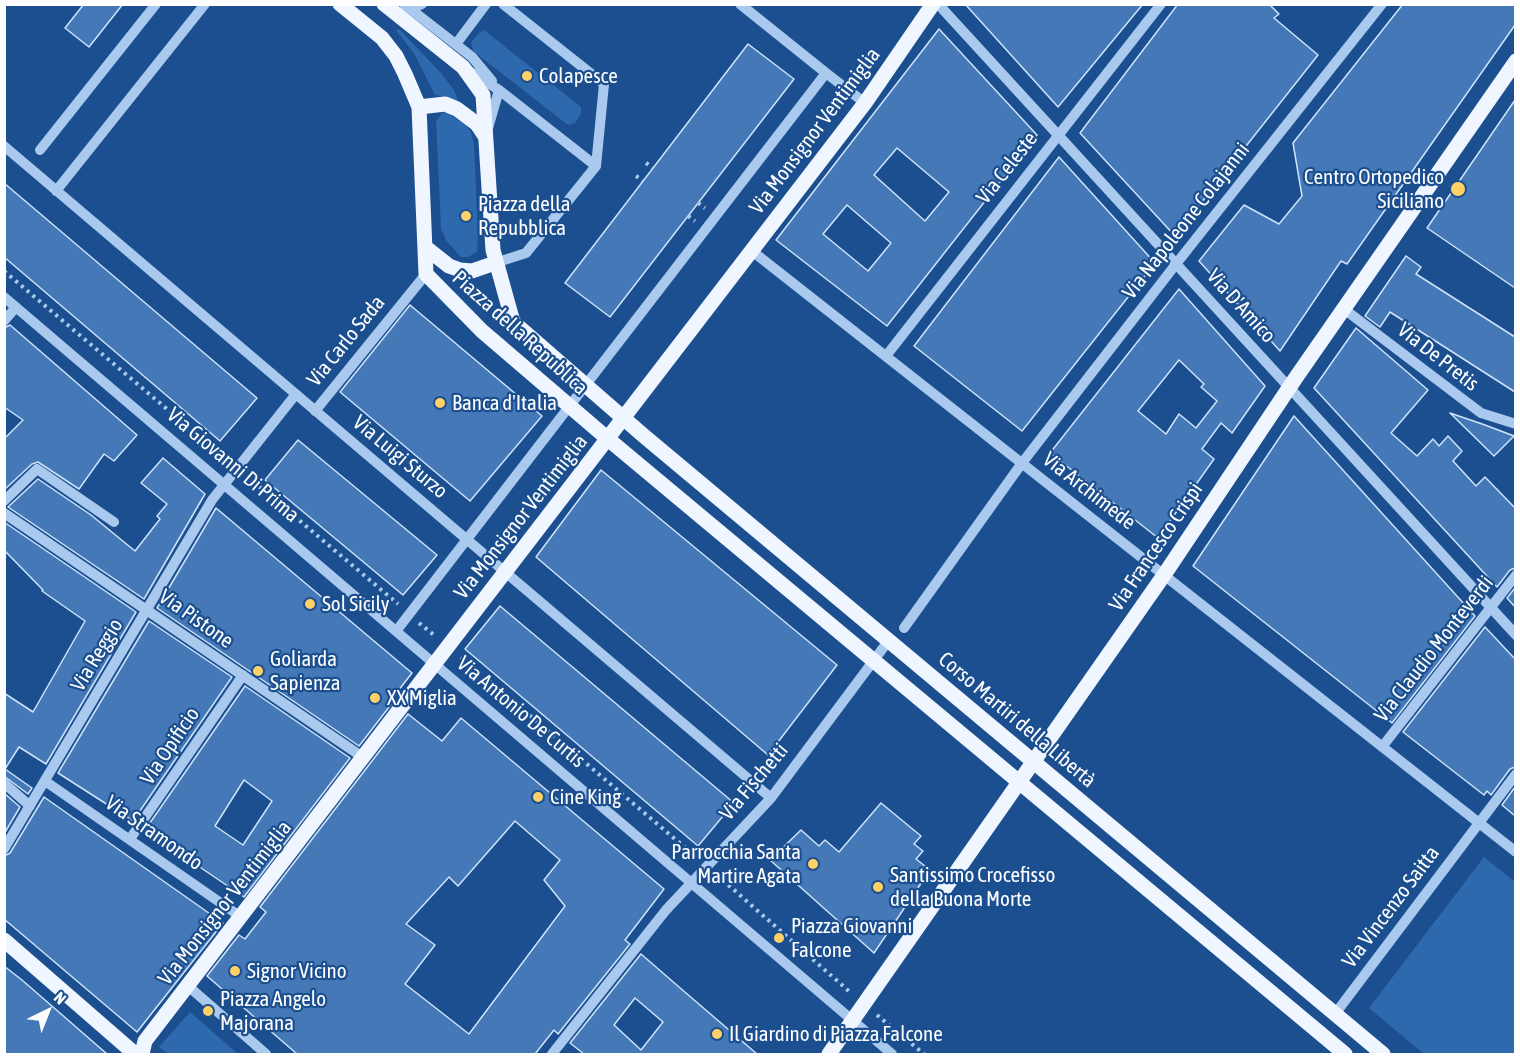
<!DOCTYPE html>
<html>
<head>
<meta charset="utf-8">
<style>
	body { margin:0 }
	#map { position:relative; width:1520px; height:1059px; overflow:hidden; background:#1b4f8f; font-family:"Asap Condensed",sans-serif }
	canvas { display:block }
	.frame { position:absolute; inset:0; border:6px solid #fff; pointer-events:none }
	.north { position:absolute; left:18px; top:981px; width:60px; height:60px; -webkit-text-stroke:4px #1b4f8f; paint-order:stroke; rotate:43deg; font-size:16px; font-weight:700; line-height:24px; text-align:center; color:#fff }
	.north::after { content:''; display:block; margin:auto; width:21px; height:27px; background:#fff; clip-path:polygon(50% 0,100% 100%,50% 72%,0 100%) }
</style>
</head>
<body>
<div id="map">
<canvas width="1520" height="1059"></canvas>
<div class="frame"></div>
<div class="north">N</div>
</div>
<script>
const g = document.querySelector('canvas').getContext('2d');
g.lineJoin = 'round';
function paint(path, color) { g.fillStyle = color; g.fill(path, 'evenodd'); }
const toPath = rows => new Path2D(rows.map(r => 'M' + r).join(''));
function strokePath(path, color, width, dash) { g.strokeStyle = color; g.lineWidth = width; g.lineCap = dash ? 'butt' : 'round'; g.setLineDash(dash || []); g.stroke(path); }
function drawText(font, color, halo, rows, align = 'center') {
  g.font = font + ' "Asap Condensed",sans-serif'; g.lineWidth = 4.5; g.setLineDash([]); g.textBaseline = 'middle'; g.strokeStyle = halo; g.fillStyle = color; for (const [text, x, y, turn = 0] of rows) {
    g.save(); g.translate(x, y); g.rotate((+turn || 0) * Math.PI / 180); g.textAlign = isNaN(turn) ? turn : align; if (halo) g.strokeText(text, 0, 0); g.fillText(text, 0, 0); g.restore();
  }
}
paint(toPath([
	[399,29,441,73,454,90,459,103,446,97,435,95,415,55,396,30],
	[484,30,581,107,581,114,575,123,568,125,473,51,471,43,478,34],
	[442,113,447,113,466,125,471,132,474,144,478,238,477,252,468,257,461,257,447,242,441,229,436,121],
	[1484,857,1515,882,1515,1054,1424,1054,1369,1008],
	[190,1012,238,1054,168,1054,159,1047]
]), '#2e69ad');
const building = toPath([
	[84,4,123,4,89,47,65,28,84,4],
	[965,4,1143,4,1058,107,965,4],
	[1178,4,1269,4,1279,14,1274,18,1318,55,1175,236,1080,133,1178,4],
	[1403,4,1515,4,1515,25,1347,264,1341,261,1280,351,1199,261,1244,205,1279,224,1302,196,1293,143,1403,4],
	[939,29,1037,135,887,326,776,240,939,29],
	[897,148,949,192,925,221,874,175,897,148],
	[847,205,891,243,868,271,823,234,847,205],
	[748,44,794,79,610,317,565,283,748,44],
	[1515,100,1515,288,1427,228,1515,100],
	[1059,157,1155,263,1022,431,914,346,1059,157],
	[4,183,257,398,220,441,4,257,4,183],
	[1406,256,1421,267,1416,274,1515,337,1515,392,1390,312,1380,327,1365,316,1406,256],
	[1179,289,1265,386,1232,433,1221,423,1202,449,1214,459,1158,538,1050,453,1179,289],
	[1179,360,1204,384,1201,387,1217,401,1196,428,1179,414,1166,434,1138,411,1179,360],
	[410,305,542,416,470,501,340,392,410,305],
	[10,325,137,435,114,461,104,454,79,489,38,462,32,464,4,490,4,439,23,420,4,407,4,328,10,325],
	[1356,328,1428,390,1391,433,1417,456,1433,439,1439,446,1448,436,1462,451,1453,461,1476,486,1485,477,1515,508,1515,568,1510,570,1497,587,1314,388,1356,328],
	[1450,413,1485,425,1514,436,1494,456,1450,413],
	[1294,416,1475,616,1392,723,1193,566,1294,416],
	[298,440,437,555,403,595,265,480,298,440],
	[163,458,205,494,144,599,8,507,38,479,91,515,135,551,160,519,157,516,167,504,141,483,163,458],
	[601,470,837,665,768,755,536,557,601,470],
	[216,508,412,673,391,700,393,702,359,746,157,608,216,508],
	[4,522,136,612,46,764,19,747,5,769,32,788,28,794,4,776,4,693,33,712,85,621,42,591,43,590,4,550,4,522],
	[1515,588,1515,607,1507,598,1515,588],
	[500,606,734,803,698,846,465,649,500,606],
	[149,621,232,677,133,821,58,773,149,621],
	[1485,627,1515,659,1515,767,1510,769,1491,795,1487,791,1484,795,1403,732,1485,627],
	[245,686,350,758,244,897,145,830,245,686],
	[244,780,272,801,243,845,215,826,244,780],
	[408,714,442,741,461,718,664,889,625,940,630,944,558,1034,554,1030,535,1054,297,1054,207,976,239,935,245,939,266,912,260,907,408,714],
	[515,821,560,860,544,880,565,906,469,1034,405,984,435,945,406,924,449,877,458,886,515,821],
	[1515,787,1515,816,1502,805,1515,787],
	[4,793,20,807,4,834,4,793],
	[44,797,223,923,137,1032,4,919,4,856,10,853,44,797],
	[881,803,921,836,914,844,923,851,916,859,930,870,874,953,770,860,801,830,819,846,825,840,839,852,881,803],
	[641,954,679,987,757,1054,584,1054,570,1043,641,954],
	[635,998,663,1022,641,1050,614,1025,635,998],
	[4,966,22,980,107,1054,4,1054,4,966]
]);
paint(building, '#4478b7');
strokePath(building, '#cfe3fa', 1.5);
strokePath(toPath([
	[646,163,653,168],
	[636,176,643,181],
	[698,203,705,208],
	[688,216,695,221],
	[4,271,226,459],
	[248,477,398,604],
	[419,623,434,635],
	[461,657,695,856],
	[717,875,851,993],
	[877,1015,924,1054]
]), '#a9c9ee', 4, [3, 4.5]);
strokePath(toPath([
	[404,4,472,57,492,81],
	[740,4,826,73],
	[938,4,1516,635],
	[411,9,422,4],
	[456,44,486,4],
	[469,71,499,90,596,166],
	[488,128,499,90],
	[4,146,771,798],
	[40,150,156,4],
	[56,191,205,4],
	[752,251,1516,852],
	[495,263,526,253,596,166,604,84,503,4],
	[4,297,892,1054],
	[1344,309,1481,413,1516,424],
	[4,321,16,307],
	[886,356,1161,4],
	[315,411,426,274],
	[4,501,37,469,114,522],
	[4,513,364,758],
	[904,628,1022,463,1176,264,1382,4],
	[397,630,826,73,865,103],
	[1382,747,1516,575],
	[45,781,241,917],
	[4,783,30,806],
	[130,839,243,675],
	[4,849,212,500,296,394],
	[188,986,266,1054],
	[1335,1014,1516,774],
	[552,1054,666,910,771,798,889,640]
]), '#a9c9ee', 10);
strokePath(toPath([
	[340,4,382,38,396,56,405,74,419,107,426,274,482,331,608,439,1345,1054],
	[384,4,463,67,483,95,493,250,513,322,644,436,1383,1054],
	[419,107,445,104,457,109,477,124,485,136],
	[425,247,449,266,460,270,472,271,495,263],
	[4,940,135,1054],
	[142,1054,145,1041,865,103,933,4],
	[829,1054,1164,575,1297,376,1516,61]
]), '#f0f6ff', 15);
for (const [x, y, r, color] of [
	[527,76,6,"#ffd166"],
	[1458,189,8,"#ffd166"],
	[466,216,6,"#ffd166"],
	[440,403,6,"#ffd166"],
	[310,604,6,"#ffd166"],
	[258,671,6,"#ffd166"],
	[375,698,6,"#ffd166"],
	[538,797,6,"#ffd166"],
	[813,864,6,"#ffd166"],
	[878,887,6,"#ffd166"],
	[779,938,6,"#ffd166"],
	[235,971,6,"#ffd166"],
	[208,1011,6,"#ffd166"],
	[717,1034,6,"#ffd166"]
]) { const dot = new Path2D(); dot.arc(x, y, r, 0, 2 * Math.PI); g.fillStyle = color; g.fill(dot); strokePath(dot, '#1b4f8f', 2); }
drawText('21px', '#fff', '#1b4f8f', [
	["Colapesce",539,76],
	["Centro Ortopedico",1444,177,"right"],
	["Siciliano",1444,201,"right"],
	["Piazza della",478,204],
	["Repubblica",478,228],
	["Banca d'Italia",452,403],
	["Sol Sicily",322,604],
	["Goliarda",270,659],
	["Sapienza",270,683],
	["XX Miglia",387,698],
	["Cine King",550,797],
	["Parrocchia Santa",801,852,"right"],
	["Martire Agata",801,876,"right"],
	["Santissimo Crocefisso",890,875],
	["della Buona Morte",890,899],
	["Piazza Giovanni",791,926],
	["Falcone",791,950],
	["Signor Vicino",247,971],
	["Piazza Angelo",220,999],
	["Majorana",220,1023],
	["Il Giardino di Piazza Falcone",729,1034]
], 'left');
drawText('21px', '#fff', '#1b4f8f', [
	["Via Monsignor Ventimiglia",815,131,-53],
	["Via Celeste",1007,168,-52],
	["Via Napoleone Colajanni",1186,221,-52],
	["Via D'Amico",1241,306,48],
	["Piazza della Republica",520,333,42],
	["Via Carlo Sada",346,341,-51],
	["Via De Pretis",1438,357,38],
	["Via Luigi Sturzo",400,457,40],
	["Via Giovanni Di Prima",233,465,40],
	["Via Archimede",1089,491,38],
	["Via Monsignor Ventimiglia",521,517,-52],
	["Via Francesco Crispi",1156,547,-56],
	["Via Pistone",196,619,35],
	["Via Claudio Monteverdi",1434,649,-52],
	["Via Reggio",97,655,-59],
	["Via Antonio De Curtis",521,712,40],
	["Corso Martiri della Libertà",1017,720,40],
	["Via Opificio",170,746,-56],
	["Via Fischetti",754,782,-50],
	["Via Stramondo",154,833,35],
	["Via Monsignor Ventimiglia",225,903,-52],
	["Via Vincenzo Saitta",1391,907,-53]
]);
</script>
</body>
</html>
